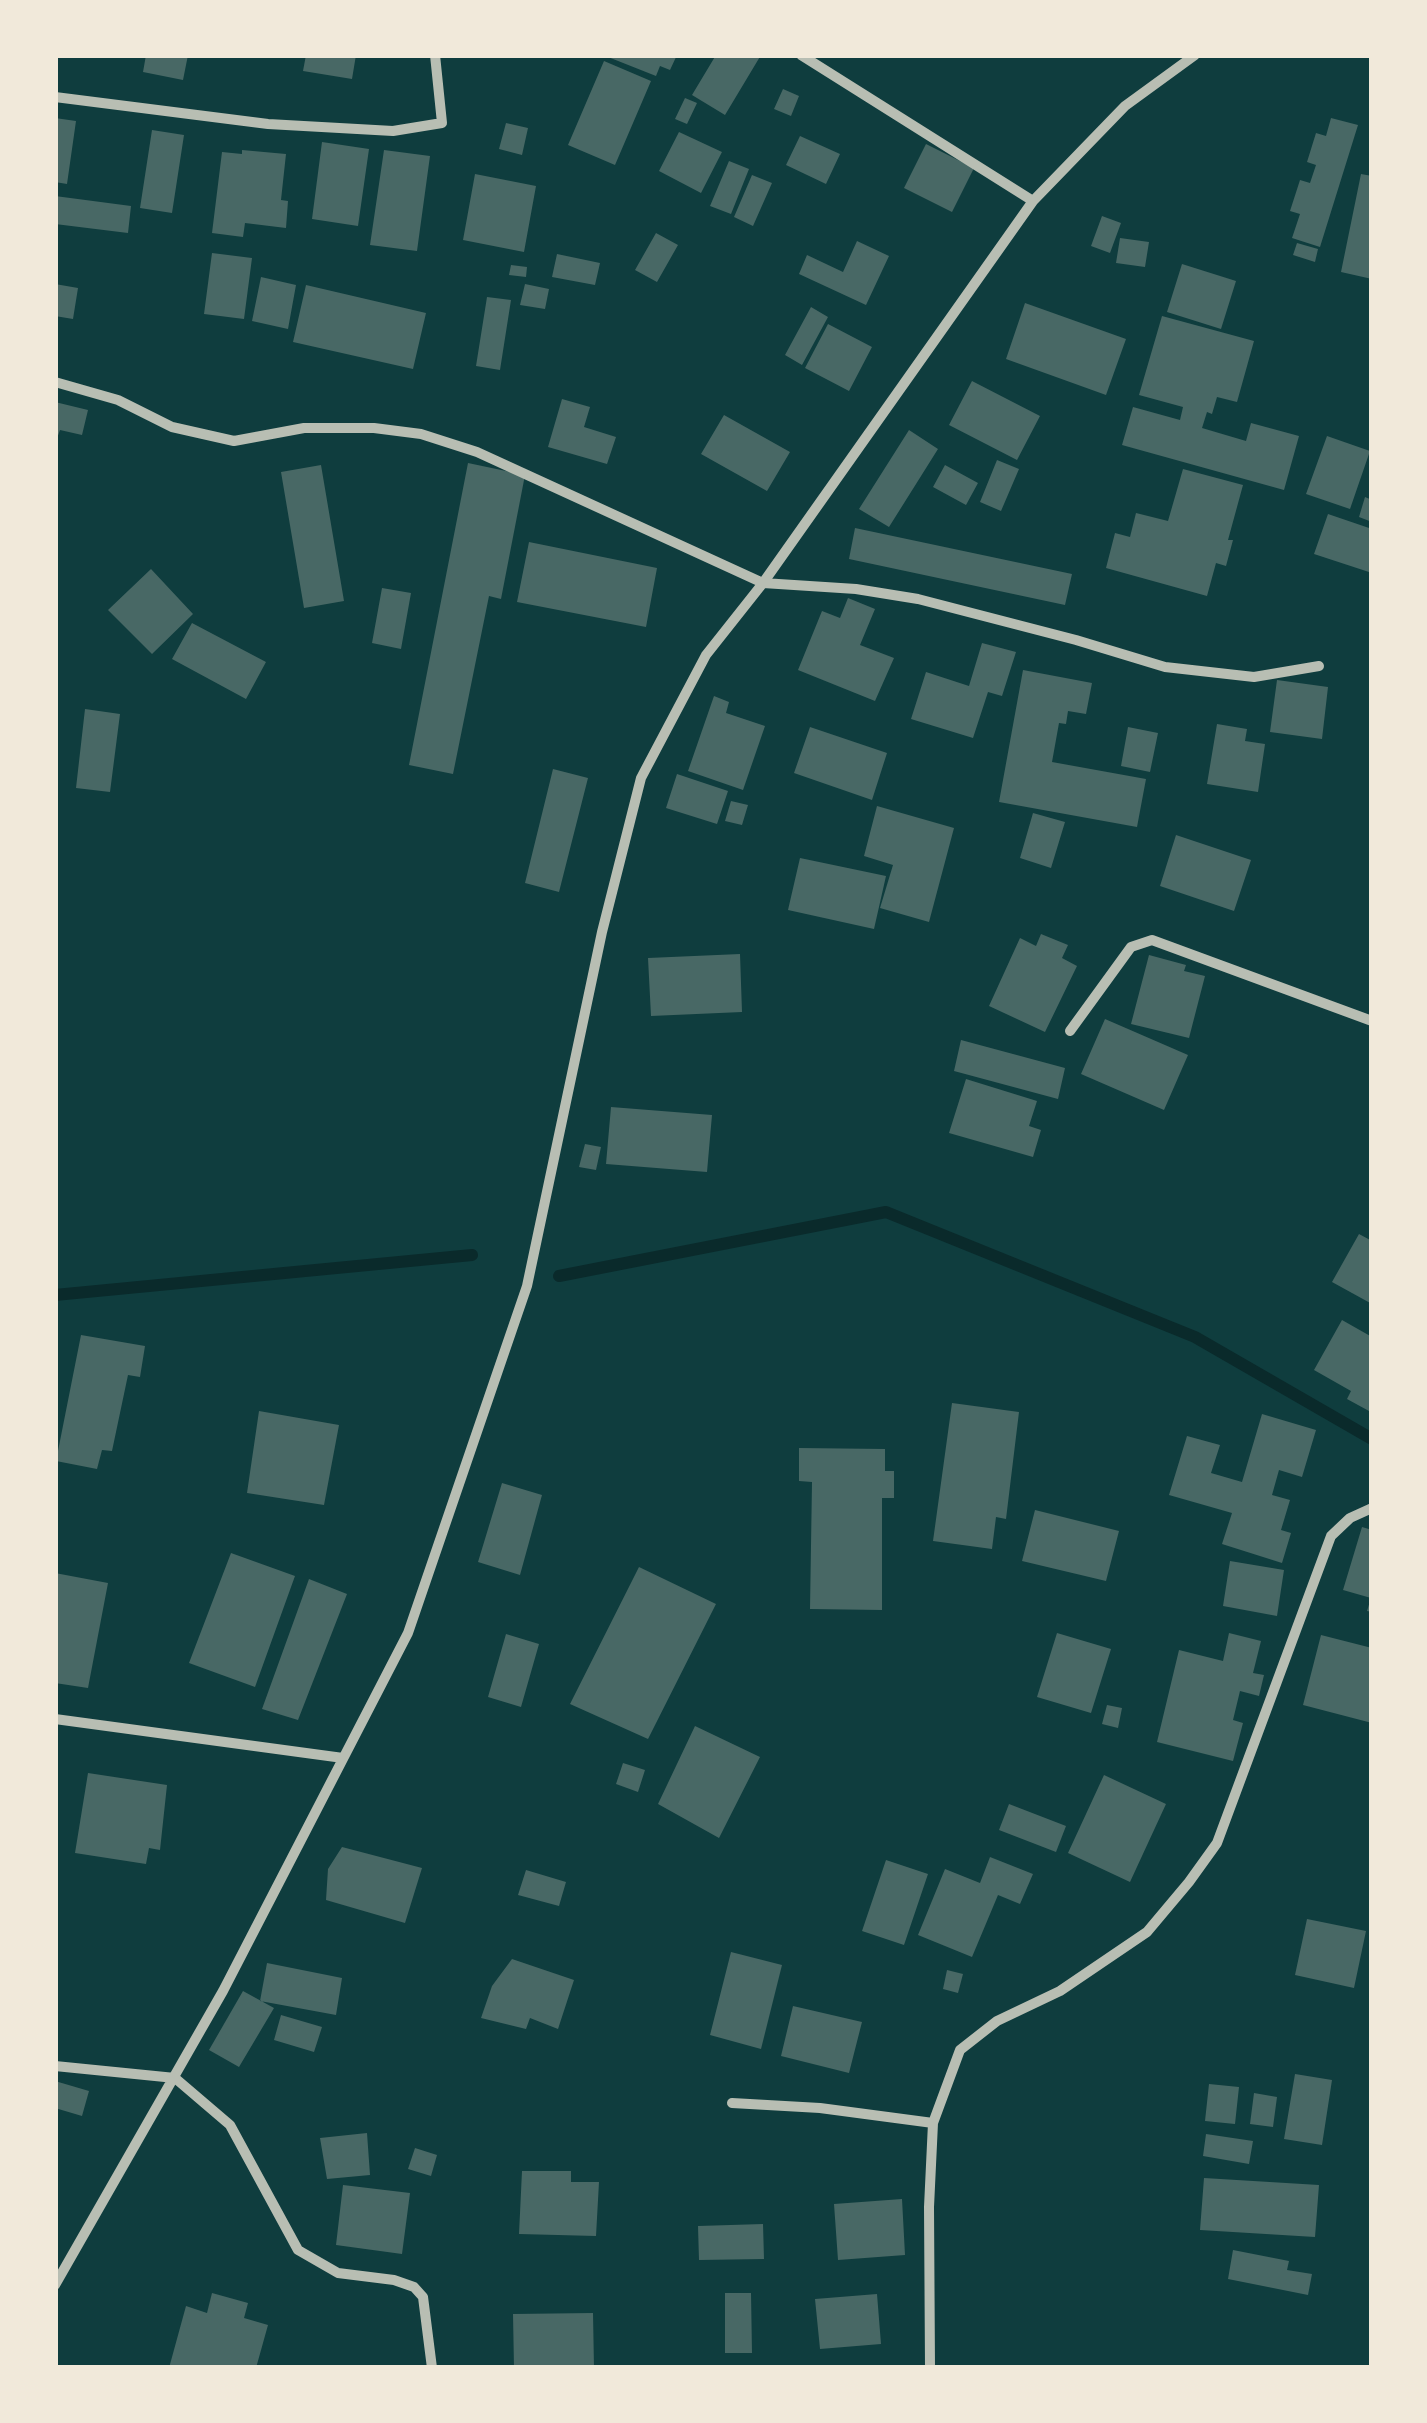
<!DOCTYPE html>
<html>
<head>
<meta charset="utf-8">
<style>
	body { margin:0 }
	#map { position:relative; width:1427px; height:2423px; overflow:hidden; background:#0f3d3e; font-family:"Fira Sans",sans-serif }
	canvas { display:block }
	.frame { position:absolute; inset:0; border:58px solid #f1e9da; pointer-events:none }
</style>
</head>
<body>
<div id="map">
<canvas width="1427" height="2423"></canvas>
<div class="frame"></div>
</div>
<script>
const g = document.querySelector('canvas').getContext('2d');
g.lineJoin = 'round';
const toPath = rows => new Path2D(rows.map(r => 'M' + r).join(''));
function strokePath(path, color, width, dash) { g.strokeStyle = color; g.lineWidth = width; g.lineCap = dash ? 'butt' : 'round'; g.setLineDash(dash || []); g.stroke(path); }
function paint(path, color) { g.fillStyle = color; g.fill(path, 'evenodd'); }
strokePath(toPath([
	[559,1276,886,1212,1195,1337,1372,1439],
	[55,1295,472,1255]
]), '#0a2a2b', 12);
paint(toPath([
	[146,55,188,55,183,80,143,72],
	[306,55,356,55,352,79,303,71],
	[603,55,677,55,670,70,660,66,656,76],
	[716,55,761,55,725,115,692,95],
	[604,61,651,81,615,165,568,145],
	[783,89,799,96,791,116,774,109],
	[685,98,697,103,687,124,675,119],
	[55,118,76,121,67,184,55,182],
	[1331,118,1358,125,1320,247,1292,238,1300,214,1290,211,1300,180,1310,183,1316,165,1307,162,1316,133,1326,136],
	[506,123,528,128,522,155,499,149],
	[152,130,184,135,172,213,140,208],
	[679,132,722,152,701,193,659,171],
	[800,136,840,154,826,184,786,165],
	[322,142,369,149,358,226,312,219],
	[926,144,974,168,952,212,904,188],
	[242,150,286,154,281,200,288,201,286,228,245,223,243,237,212,233,222,152,242,154],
	[384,150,430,156,417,251,370,245],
	[729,161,749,169,731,214,710,206],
	[475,174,536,186,524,252,463,240],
	[1361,174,1372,176,1372,279,1341,272],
	[752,175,772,183,753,226,734,217],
	[55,196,131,206,128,233,55,224],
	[1102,216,1121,223,1110,253,1091,246],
	[656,233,678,245,657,282,635,270],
	[1120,238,1149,242,1145,267,1116,263],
	[857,241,889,256,866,305,799,274,807,255,843,272],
	[1297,243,1318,249,1315,262,1293,255],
	[212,253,252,258,244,319,204,314],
	[557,254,600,263,595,285,552,277],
	[1182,264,1236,281,1221,329,1167,312],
	[511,265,527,267,526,277,509,275],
	[261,277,296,285,288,329,252,321],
	[55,284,78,288,73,319,55,316],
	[525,284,549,289,545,309,520,305],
	[306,285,426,313,413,369,293,342],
	[487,297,511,300,500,370,476,366],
	[1025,303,1126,339,1106,395,1006,359],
	[811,307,828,317,802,365,785,355],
	[1162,316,1254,341,1237,402,1217,397,1212,414,1207,412,1202,428,1246,441,1251,423,1299,436,1284,490,1122,445,1133,407,1180,420,1183,407,1139,395],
	[828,324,872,347,849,391,805,368],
	[972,381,1040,416,1017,460,949,425],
	[562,399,590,407,584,427,616,437,607,464,548,447],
	[55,402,88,410,82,435,60,430,55,444],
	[724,415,790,452,767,491,701,454],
	[909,430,938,449,889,527,859,509],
	[1327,436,1370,451,1350,509,1306,494],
	[997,460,1019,469,1001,511,980,502],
	[468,463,525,475,501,599,489,596,453,774,409,765],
	[321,465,344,601,304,608,281,472],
	[945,465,978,483,966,505,933,487],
	[1183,469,1243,485,1228,540,1233,540,1226,566,1216,563,1207,596,1106,568,1115,533,1130,537,1136,513,1168,521],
	[1365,497,1372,500,1372,522,1359,517],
	[1328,514,1372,529,1372,573,1314,554],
	[855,528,1072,574,1065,605,849,559],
	[529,542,657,568,646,627,517,602],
	[151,569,193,614,152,654,108,610],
	[382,588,411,593,401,649,372,643],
	[848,598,875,609,860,645,894,658,875,701,798,670,822,611,840,618],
	[192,623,266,662,246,699,172,659],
	[982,643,1016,652,1002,696,988,692,973,738,911,719,926,672,969,686],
	[1023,670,1092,683,1086,714,1068,711,1066,724,1059,723,1052,762,1146,779,1137,827,999,802],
	[1277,680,1328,687,1322,739,1270,732],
	[714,696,729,702,726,713,765,726,743,790,688,771],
	[85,709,120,714,110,792,76,788],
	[1217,724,1247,729,1245,741,1265,744,1258,792,1207,784],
	[810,727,887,753,872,800,794,773],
	[1128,727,1158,733,1150,772,1121,766],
	[553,769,588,778,559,892,525,883],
	[677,774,728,791,717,824,666,808],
	[731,801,748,805,742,825,725,821],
	[877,806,954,828,929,922,880,908,893,865,864,856],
	[1033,813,1065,822,1051,868,1020,858],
	[1176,835,1251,860,1234,911,1160,886],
	[800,858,886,876,874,929,788,910],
	[1041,934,1068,945,1062,958,1077,966,1045,1032,989,1006,1020,938,1036,946],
	[740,954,742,1012,651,1016,648,958],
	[1149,955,1186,965,1184,971,1205,976,1189,1038,1131,1024],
	[1105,1019,1188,1055,1164,1110,1081,1074],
	[961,1040,1065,1068,1058,1099,954,1071],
	[966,1079,1037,1101,1029,1126,1041,1130,1033,1157,949,1133],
	[611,1107,712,1115,707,1172,606,1164],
	[585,1144,601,1147,596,1170,579,1167],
	[1359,1234,1372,1241,1372,1304,1332,1282],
	[1342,1320,1372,1337,1372,1405,1369,1411,1347,1399,1351,1391,1314,1370],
	[81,1335,145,1346,140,1377,128,1375,112,1451,102,1450,97,1469,56,1461],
	[952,1403,1019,1412,1006,1519,996,1517,992,1549,933,1541],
	[259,1411,339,1425,324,1505,247,1493],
	[1262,1414,1316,1430,1302,1477,1279,1470,1272,1495,1290,1500,1281,1530,1291,1533,1282,1563,1222,1544,1232,1513,1169,1495,1187,1436,1220,1445,1211,1473,1242,1482],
	[799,1448,885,1449,885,1471,894,1471,894,1498,882,1498,882,1610,810,1609,812,1482,799,1481],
	[502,1483,542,1495,520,1575,478,1562],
	[1035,1510,1119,1531,1106,1581,1022,1561],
	[1362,1527,1372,1530,1372,1612,1367,1611,1371,1598,1343,1590],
	[231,1553,295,1576,255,1687,189,1663],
	[1230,1561,1284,1570,1277,1616,1223,1606],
	[639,1567,716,1604,648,1739,570,1704],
	[55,1573,108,1583,88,1688,55,1683],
	[309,1579,347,1594,298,1720,262,1709],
	[1057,1633,1111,1649,1091,1713,1037,1697],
	[1229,1633,1261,1641,1253,1673,1264,1675,1259,1696,1240,1691,1233,1720,1243,1723,1233,1761,1157,1742,1179,1650,1223,1661],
	[506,1634,539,1644,521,1707,488,1697],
	[1321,1635,1372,1648,1372,1723,1303,1705],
	[1107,1705,1122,1708,1118,1728,1102,1724],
	[695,1726,760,1757,719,1838,658,1804],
	[623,1763,645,1770,638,1792,616,1784],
	[88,1773,167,1785,160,1850,149,1848,146,1864,75,1853],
	[1104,1775,1166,1804,1130,1882,1068,1853],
	[1009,1804,1066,1826,1056,1852,999,1830],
	[342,1847,422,1868,405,1923,326,1900,328,1869],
	[990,1857,1033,1874,1020,1904,998,1895,972,1957,918,1935,945,1869,980,1883],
	[886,1860,928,1874,904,1945,862,1931],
	[526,1870,566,1882,559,1906,518,1895],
	[1307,1919,1366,1931,1354,1988,1295,1975],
	[731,1952,782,1965,761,2049,710,2035],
	[512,1959,574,1980,558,2029,530,2018,526,2029,481,2018,492,1986],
	[267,1963,342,1978,336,2015,260,2001],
	[947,1970,963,1974,958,1993,943,1989],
	[243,1991,274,2008,239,2067,209,2050],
	[793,2006,862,2022,849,2073,781,2056],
	[281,2015,322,2027,314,2052,274,2040],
	[1295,2074,1332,2080,1322,2145,1284,2139],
	[55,2081,89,2091,82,2116,55,2108],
	[1209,2084,1239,2087,1235,2124,1205,2121],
	[1254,2093,1277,2097,1273,2127,1250,2124],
	[367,2133,370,2175,327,2179,320,2138],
	[1206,2134,1253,2141,1249,2164,1203,2156],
	[415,2148,437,2155,431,2176,408,2169],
	[522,2171,571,2171,571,2182,599,2182,596,2236,519,2234],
	[1204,2178,1319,2185,1315,2237,1200,2230],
	[343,2185,410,2193,402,2254,336,2245],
	[902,2199,905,2255,838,2260,834,2204],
	[763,2224,764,2259,699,2260,698,2226],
	[1233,2250,1289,2261,1287,2270,1312,2274,1308,2295,1228,2279],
	[212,2293,248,2303,244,2318,268,2325,256,2368,169,2368,186,2306,207,2313],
	[725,2293,751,2293,752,2353,725,2353],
	[877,2294,881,2344,820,2349,815,2299],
	[593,2313,594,2368,514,2368,513,2314]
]), '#486865');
strokePath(toPath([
	[801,55,1033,201],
	[55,97,268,124,393,131,442,123,435,55],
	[55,382,118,400,172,427,234,441,304,428,374,428,421,434,477,452,763,583,856,589,918,599,1076,640,1165,667,1254,677,1319,666],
	[1070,1031,1131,947,1152,940,1372,1021],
	[55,1719,343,1758],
	[55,2066,175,2078,230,2125,298,2250,338,2273,394,2280,414,2287,423,2297,432,2368],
	[732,2103,820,2108,933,2123],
	[55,2285,223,1991,408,1633,527,1286,602,932,641,778,706,655,763,583,1033,201,1125,106,1195,55],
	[930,2368,929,2207,933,2123,960,2050,997,2021,1060,1991,1147,1932,1189,1882,1217,1843,1331,1536,1350,1518,1372,1508]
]), '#b8beb3', 10);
</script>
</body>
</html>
